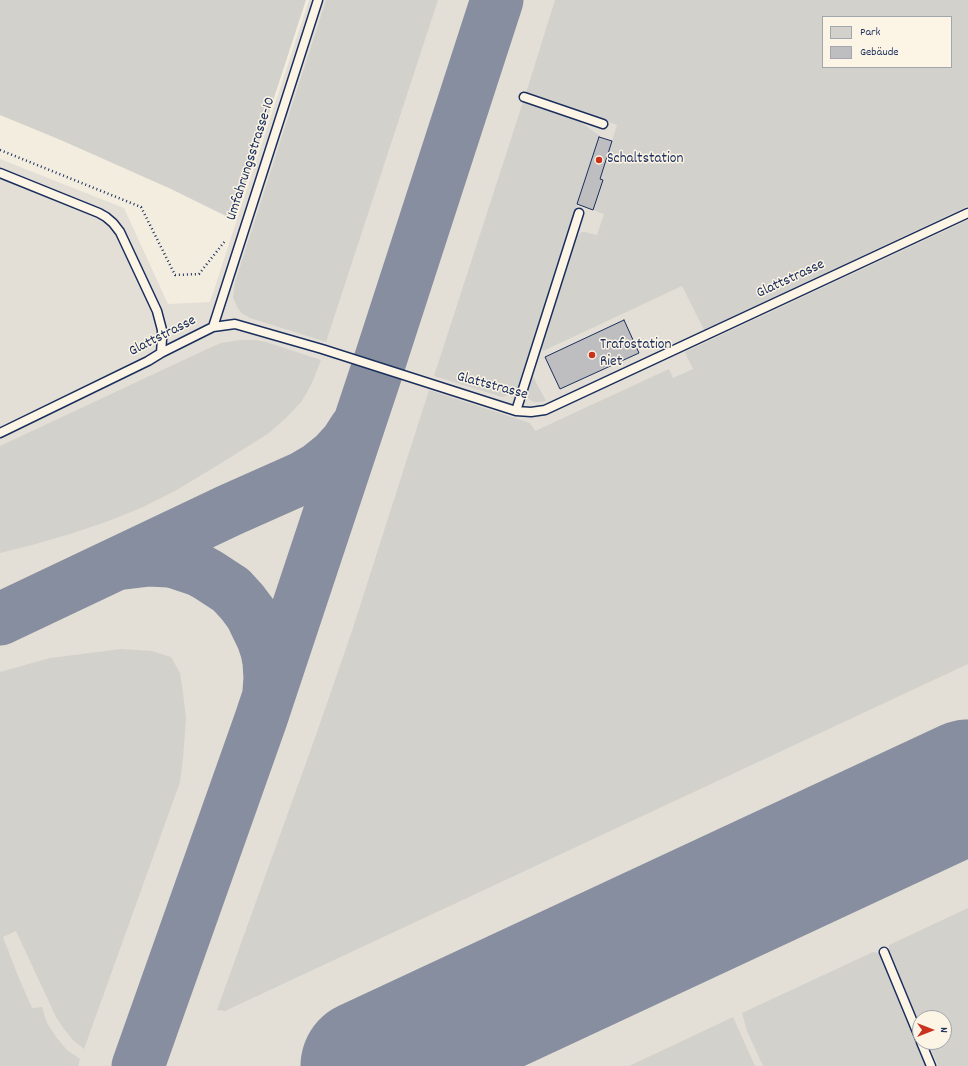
<!DOCTYPE html>
<html>
<head>
<meta charset="utf-8">
<style>
	body { margin:0 }
	#map { position:relative; width:968px; height:1066px; overflow:hidden; background:#f3ede0; font-family:Dekko,sans-serif }
	canvas { display:block }
	.legend { position:absolute; left:822px; top:16px; width:130px; height:52px; box-sizing:border-box; background:#fcf5e5; border:1px solid #a2a6af; margin:0; padding:5px 7px; list-style:none; font-size:12px; color:#1b2f5e }
	.legend li { display:flex; align-items:center; gap:8px; height:20px }
	.legend b { width:20px; border:1px solid #a2a6af }
	.north { position:absolute; left:912px; top:1010px; width:40px; height:40px; box-sizing:border-box; background:#fcf5e5; border:1px solid #a2a6af; border-radius:50%; rotate:90deg; font-size:11px; font-weight:700; line-height:16px; text-align:center; color:#1b2f5e }
	.north::after { content:''; display:block; margin:auto; width:14px; height:18px; background:#c8321e; clip-path:polygon(50% 0,100% 100%,50% 72%,0 100%) }
</style>
</head>
<body>
<div id="map">
<canvas width="968" height="1066"></canvas>
<ul class="legend">
<li><b style="height:11px;background:#d3d1cc"></b>Park</li>
<li><b style="height:11px;background:#bebec0"></b>Gebäude</li>
</ul>
<div class="north">N</div>
</div>
<script>
const g = document.querySelector('canvas').getContext('2d');
g.lineJoin = 'round';
function paint(path, color) { g.fillStyle = color; g.fill(path, 'evenodd'); }
const toPath = rows => new Path2D(rows.map(r => 'M' + r).join(''));
function strokePath(path, color, width, dash) { g.strokeStyle = color; g.lineWidth = width; g.lineCap = dash ? 'butt' : 'round'; g.setLineDash(dash || []); g.stroke(path); }
function drawText(font, color, halo, rows, align = 'center') {
  g.font = font + ' Dekko,sans-serif'; g.lineWidth = 3; g.setLineDash([]); g.textBaseline = 'middle'; g.strokeStyle = halo; g.fillStyle = color; for (const [text, x, y, turn = 0] of rows) {
    g.save(); g.translate(x, y); g.rotate((+turn || 0) * Math.PI / 180); g.textAlign = isNaN(turn) ? turn : align; if (halo) g.strokeText(text, 0, 0); g.fillText(text, 0, 0); g.restore();
  }
}
paint(toPath([
	[309,0,968,0,968,1066,0,1066,0,159,124,208,168,304,210,302],
	[823,17,951,17,951,67,823,67],
	[920,1018,944,1018,944,1042,920,1042]
]), '#e3dfd6');
paint(toPath([
	[0,0,306,0,234,220,171,189,63,141,0,115],
	[326,0,438,0,326,342,250,318,243,314,238,309,233,297,235,282],
	[555,0,968,0,968,206,704,330,682,286,543,351,541,346,576,237,582,232,585,232,597,235,604,214,593,210,600,179,617,125,526,93],
	[823,17,951,17,951,67,823,67],
	[523,102,579,121,600,136,518,386,512,394,502,397,434,376],
	[968,220,968,664,225,1011,217,1010,316,735,353,628,429,390,530,423,535,431,669,369,673,378,693,369,685,352],
	[239,340,255,340,266,342,321,360,312,383,306,394,301,402,286,418,269,433,223,462,175,491,141,508,106,522,70,534,32,545,0,553,0,446,205,350,221,343],
	[532,375,546,401,540,402,534,402,530,400,527,397,527,393],
	[121,649,152,651,171,657,180,673,183,693,186,718,183,759,180,782,84,1049,73,1040,64,1029,56,1017,16,931,3,937,18,976,32,1008,42,1007,47,1023,56,1037,67,1050,80,1059,78,1066,0,1066,0,672,50,658],
	[968,908,968,1066,938,1066,928,1042,944,1042,944,1018,920,1018,920,1024,889,950,889,945],
	[873,952,878,953,880,955,927,1066,763,1066,747,1031,742,1013],
	[733,1017,755,1066,629,1066]
]), '#d3d1cc');
strokePath(toPath([
	[124,563,149,560,169,561,178,563,199,570,208,575,231,590,242,602,251,614,263,639,267,651,269,662,270,678,269,691],
	[0,619,230,510,302,478,319,468,334,456,346,443,355,429],
	[138,1066,261,719,378,367,497,0],
	[388,1066,420,1046,479,1014]
]), '#878e9f', 53);
strokePath(toPath([
	[367,1066,968,786]
]), '#878e9f', 133);
const building = toPath([
	[599,137,612,141,600,179,603,180,593,210,577,204,599,137],
	[624,320,639,353,560,389,545,357,624,320]
]);
paint(building, '#bebec0');
strokePath(building, '#1b2f5e', 1);
const lane = toPath([
	[524,97,603,124],
	[0,173,99,213,106,217,113,223,120,232,157,311,162,330,162,339,161,353],
	[213,327,318,0],
	[516,411,579,213],
	[0,433,148,361,161,353,213,327,235,324,322,349,516,411,531,412,545,410,968,213],
	[884,952,920,1039],
	[921,1042,931,1066]
]);
strokePath(lane, '#1b2f5e', 11);
strokePath(toPath([
	[0,150,141,207,175,275,199,274,225,241]
]), '#1b2f5e', 2.5, [1, 3]);
strokePath(lane, '#fcf5e5', 8);
for (const [x, y, r, color] of [
	[599,160,4,"#c8321e"],
	[592,355,4,"#c8321e"]
]) { const dot = new Path2D(); dot.arc(x, y, r, 0, 2 * Math.PI); g.fillStyle = color; g.fill(dot); strokePath(dot, '#fcf5e5', 1.5); }
drawText('15px', '#1b2f5e', '#fcf5e5', [
	["Umfahrungsstrasse-10",252,159,-72],
	["Glattstrasse",791,280,-25],
	["Glattstrasse",163,337,-27],
	["Glattstrasse",492,387,15]
]);
drawText('15px', '#1b2f5e', '#fcf5e5', [
	["Schaltstation",607,160],
	["Trafostation",600,346],
	["Riet",600,363]
], 'left');
</script>
</body>
</html>
